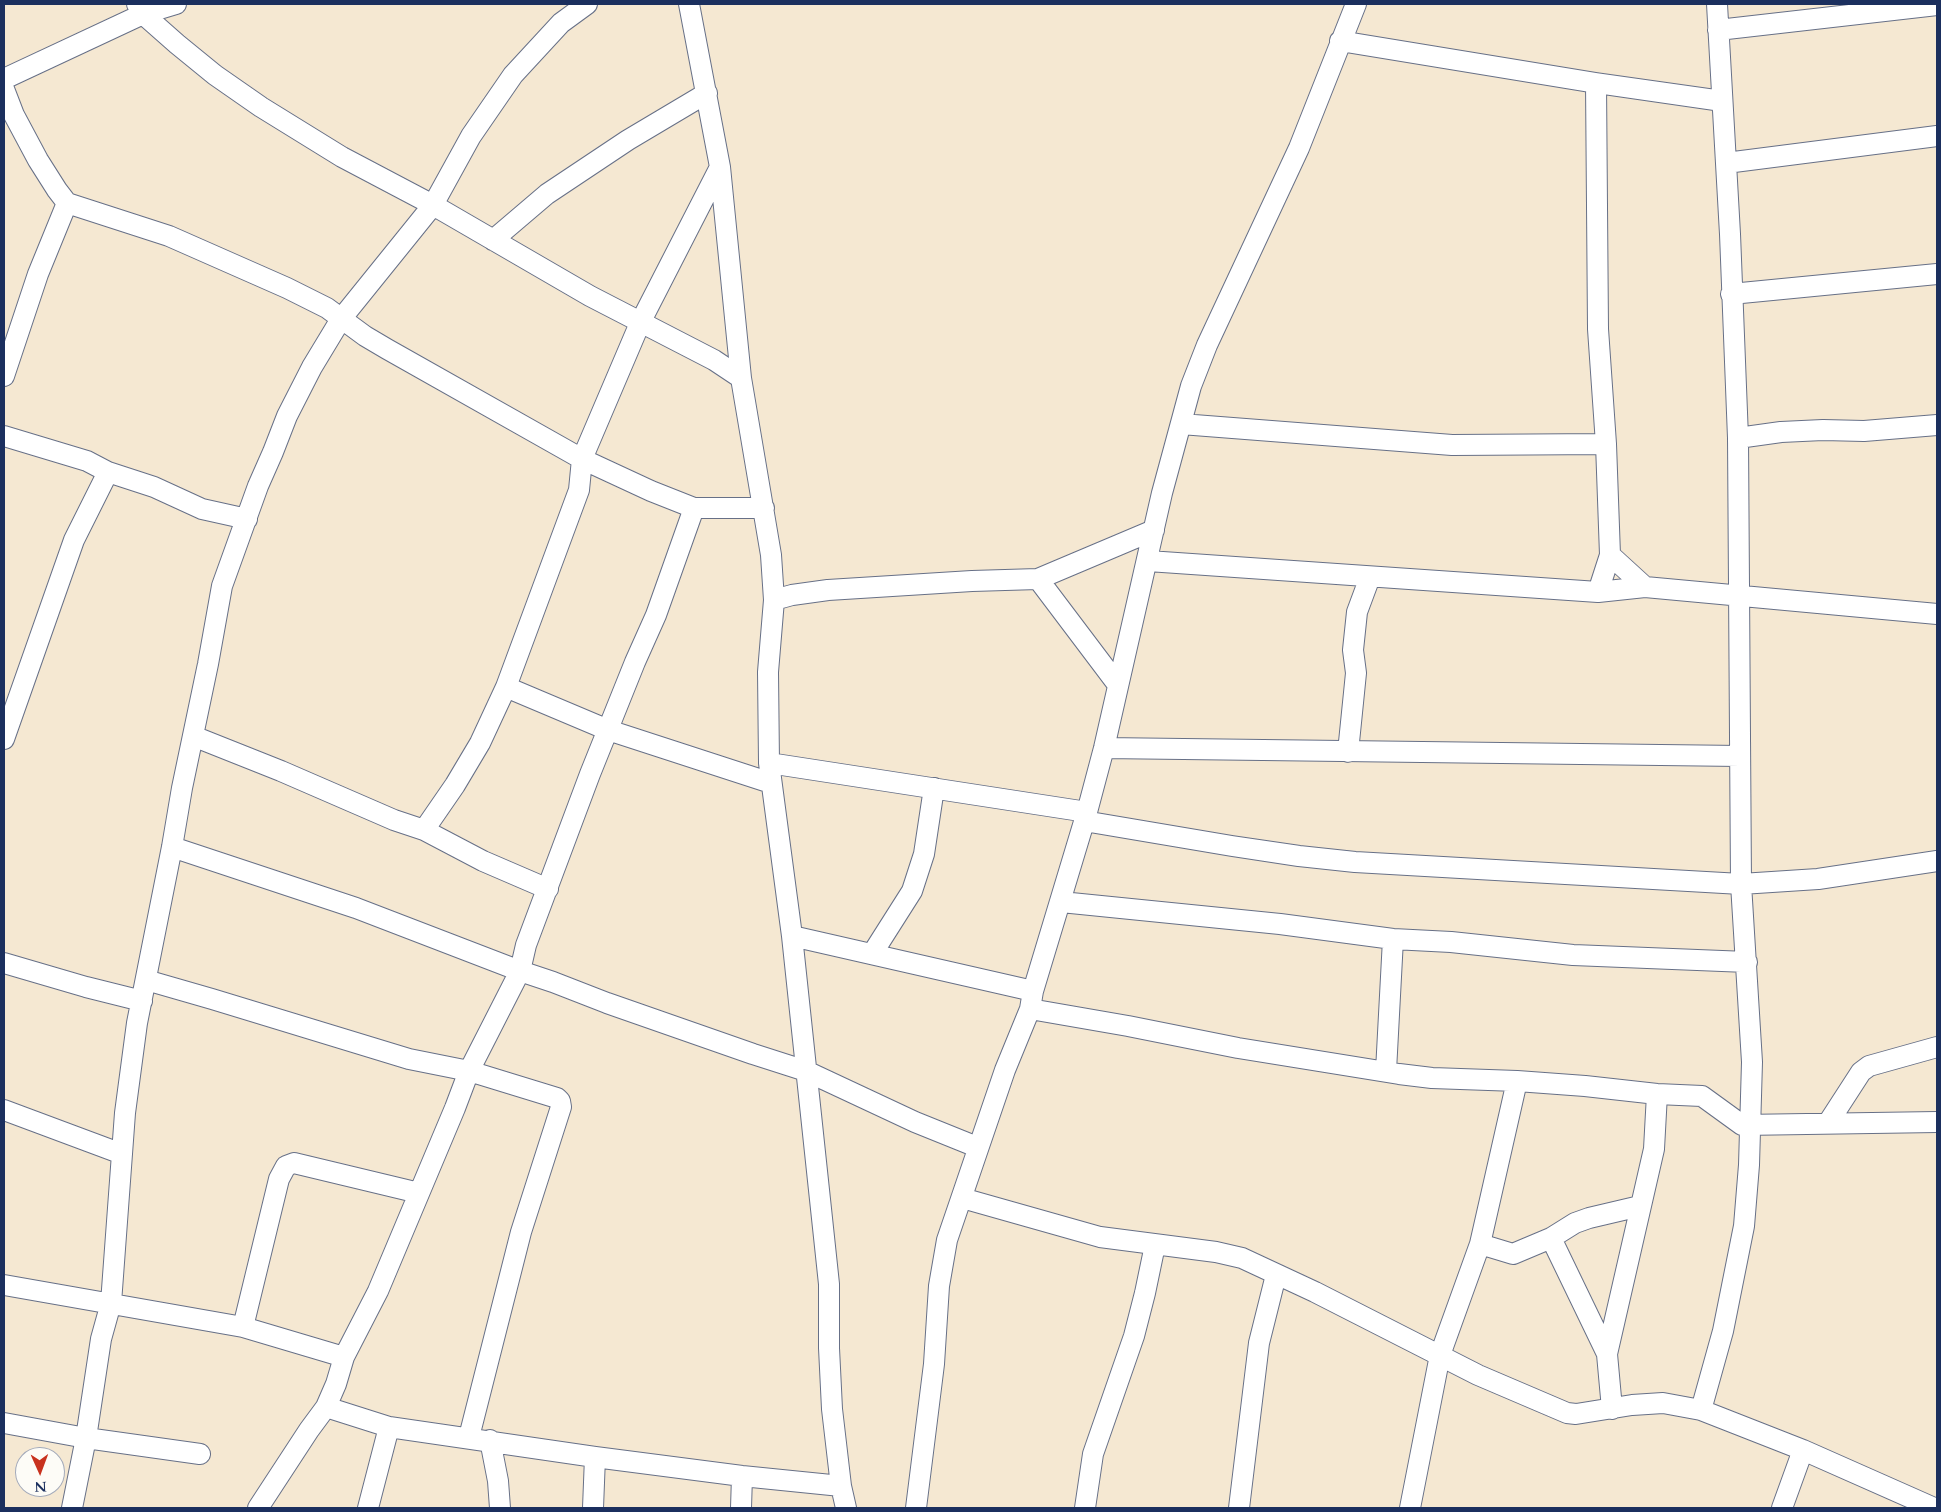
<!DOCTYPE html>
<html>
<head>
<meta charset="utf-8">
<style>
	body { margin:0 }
	#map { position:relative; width:1941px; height:1512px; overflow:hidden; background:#f5e8d2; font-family:Cardo,serif }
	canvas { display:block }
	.frame { position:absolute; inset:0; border:5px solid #1b2f5e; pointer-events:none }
	.north { position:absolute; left:15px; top:1447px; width:50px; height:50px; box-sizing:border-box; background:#fdfcf7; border:1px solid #a3aaba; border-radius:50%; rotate:178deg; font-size:14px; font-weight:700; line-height:20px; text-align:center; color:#1b2f5e }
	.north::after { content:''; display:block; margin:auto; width:18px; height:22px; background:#c8321e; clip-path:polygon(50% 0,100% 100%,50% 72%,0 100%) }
</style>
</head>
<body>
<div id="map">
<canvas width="1941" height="1512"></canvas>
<div class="frame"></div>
<div class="north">N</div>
</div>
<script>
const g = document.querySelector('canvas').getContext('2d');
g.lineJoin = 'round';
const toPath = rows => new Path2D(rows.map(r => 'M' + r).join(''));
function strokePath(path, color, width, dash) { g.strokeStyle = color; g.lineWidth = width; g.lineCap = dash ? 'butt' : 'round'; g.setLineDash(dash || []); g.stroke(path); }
const minor = toPath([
	[137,4,143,14,177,44,215,75,261,107,342,157,433,205,590,296,714,360,741,378],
	[689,4,720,167,741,378,771,555,774,600,768,672,769,763,792,936,829,1284,829,1348,832,1409,841,1486,846,1508],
	[1718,30,1937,5],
	[1340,41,1596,83,1722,101],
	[4,79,143,14,176,4],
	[1596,83,1598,329,1606,444,1610,555,1598,592],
	[4,89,14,115,38,160,57,190,67,203,169,236,287,288,327,308,365,336,387,349,582,459,651,491,694,508,764,508],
	[1726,163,1937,136],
	[493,240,547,194,628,140,707,93],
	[1731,294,1937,274],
	[4,376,38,274,67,203],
	[1181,424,1452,445,1606,444],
	[4,436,87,461,108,472,154,487,202,509,247,519],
	[1738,438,1781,432,1823,430,1864,431,1937,425],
	[1610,555,1645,587],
	[1148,561,1598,592,1645,587,1937,614],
	[1038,579,1118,685],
	[774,600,792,595,828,590,972,581,1038,579,1154,530],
	[506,687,608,730,771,783],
	[193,736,281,771,394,820,424,830,483,861,548,889],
	[4,739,74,540,108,472],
	[1104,748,1740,756],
	[1348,752,1356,673,1353,650,1357,612,1370,577],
	[769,763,1087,812],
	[1084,821,1232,846,1299,856,1355,862,1741,884,1818,879,1937,861],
	[424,830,455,785,480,743,506,687,579,490,582,459,640,323,720,167],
	[172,847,356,908,520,971,553,982,607,1003,753,1054,806,1071,915,1122,977,1147],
	[1061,902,1280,924,1393,939,1451,942,1573,955,1747,962],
	[792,936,1033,991],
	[872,954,912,891,924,854,934,788],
	[4,963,86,987,142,1001],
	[146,980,212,999,409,1059,469,1071,557,1098,560,1101,561,1107,521,1232,469,1437],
	[1030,1009,1128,1026,1238,1048,1399,1074,1432,1078,1517,1081,1585,1086,1657,1094,1702,1096,1742,1125,1937,1122],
	[1386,1071,1393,939],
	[4,1110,122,1154],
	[1828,1123,1861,1072,1869,1066,1937,1047],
	[962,1198,1100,1237,1216,1252,1242,1258,1315,1292,1478,1375,1567,1413,1576,1414,1632,1405,1663,1403,1701,1410,1803,1450,1934,1508],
	[1551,1238,1607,1354],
	[1480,1244,1513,1254,1551,1238,1575,1223,1589,1218,1640,1206],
	[4,1285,243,1327,344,1357],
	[243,1327,279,1179,286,1166,294,1163,419,1193],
	[326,1407,336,1384,344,1357,378,1291,455,1108,469,1071,520,971,526,945,590,774,635,662,656,615,694,508],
	[1612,1409,1607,1354,1654,1149,1657,1094],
	[1701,1410,1723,1331,1744,1226,1749,1165,1752,1062,1741,884,1738,438,1730,234,1717,4],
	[4,1423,86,1438,200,1454],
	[490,1440,498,1481,500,1508],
	[72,1508,86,1438,101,1339,111,1303,125,1113,137,1023,172,847,182,788,208,664,222,586,258,486,273,452,287,416,312,367,341,319,433,205,471,136,513,75,561,23,587,4],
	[258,1508,309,1430,326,1407,389,1427,595,1457,742,1476,841,1486],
	[368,1508,389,1427],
	[593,1508,595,1457],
	[741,1508,742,1476],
	[916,1508,934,1364,939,1286,947,1240,1005,1070,1030,1009,1033,991,1087,812,1104,748,1162,493,1191,386,1207,345,1299,148,1356,4],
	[1085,1508,1093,1454,1134,1336,1145,1293,1155,1245],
	[1239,1508,1259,1343,1276,1275],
	[1410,1508,1440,1355,1480,1244,1517,1081],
	[1782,1508,1803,1450]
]);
strokePath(minor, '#677087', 22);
strokePath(minor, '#fff', 20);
</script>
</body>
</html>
